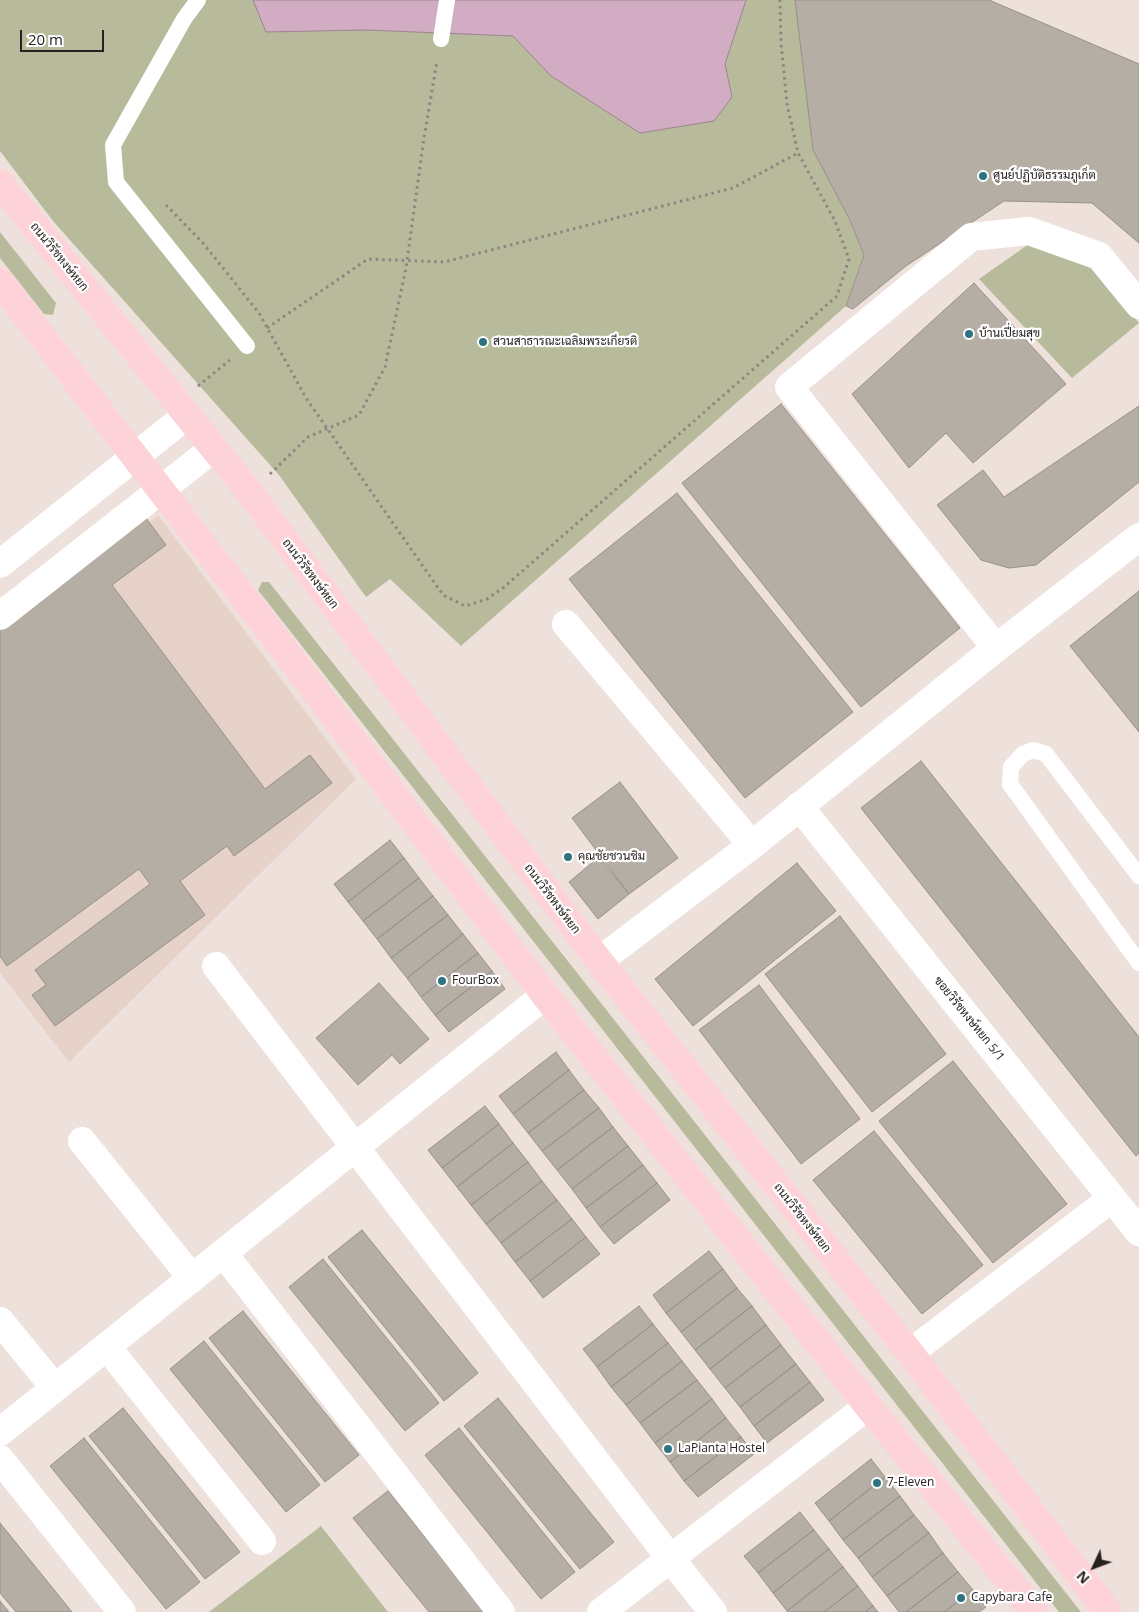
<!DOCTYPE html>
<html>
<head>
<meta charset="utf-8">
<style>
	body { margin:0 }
	#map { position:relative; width:1139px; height:1612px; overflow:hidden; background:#eee1db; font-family:"Open Sans",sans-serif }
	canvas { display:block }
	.north { position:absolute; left:1069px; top:1542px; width:50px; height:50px; -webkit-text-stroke:4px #fff; paint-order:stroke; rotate:227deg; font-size:14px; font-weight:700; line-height:20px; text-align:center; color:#272220 }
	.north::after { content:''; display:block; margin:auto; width:18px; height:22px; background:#272220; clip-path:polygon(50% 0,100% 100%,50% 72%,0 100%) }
	.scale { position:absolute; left:20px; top:30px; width:84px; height:22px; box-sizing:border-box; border:2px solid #272220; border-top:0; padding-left:6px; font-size:15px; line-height:18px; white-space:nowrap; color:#272220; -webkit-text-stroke:4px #fff; paint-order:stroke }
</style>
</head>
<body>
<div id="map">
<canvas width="1139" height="1612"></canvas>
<div class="north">N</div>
<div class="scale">20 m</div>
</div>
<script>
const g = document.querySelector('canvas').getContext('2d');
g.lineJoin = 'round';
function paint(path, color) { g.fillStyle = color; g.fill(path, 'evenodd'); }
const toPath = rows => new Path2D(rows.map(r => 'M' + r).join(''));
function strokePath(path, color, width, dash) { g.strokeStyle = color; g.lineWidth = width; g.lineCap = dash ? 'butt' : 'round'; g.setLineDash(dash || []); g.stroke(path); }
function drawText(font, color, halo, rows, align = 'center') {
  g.font = font + ' "Open Sans",Sarabun,sans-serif'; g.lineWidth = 4.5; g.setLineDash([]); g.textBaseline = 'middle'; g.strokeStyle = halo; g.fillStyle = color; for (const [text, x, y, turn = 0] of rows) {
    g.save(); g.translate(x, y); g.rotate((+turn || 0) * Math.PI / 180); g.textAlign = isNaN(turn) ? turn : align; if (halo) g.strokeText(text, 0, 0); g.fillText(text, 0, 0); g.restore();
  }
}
paint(toPath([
	[158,515,356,779,69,1062,0,973,0,639]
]), '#e6d2c9');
paint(toPath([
	[0,0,795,0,849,218,864,255,846,306,461,646,390,579,366,597,279,475,53,221,0,151],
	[0,232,56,303,53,315,44,314,0,258],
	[1029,244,1090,266,1139,323,1072,378,979,279],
	[262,582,269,582,1081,1612,1059,1612,258,590],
	[321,1526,388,1612,209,1612]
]), '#b7bb9c');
const water = toPath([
	[253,0,746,0,725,64,732,97,714,121,640,133,551,76,513,36,366,30,266,32,253,0]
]);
paint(water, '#d1acc3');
strokePath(water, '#9e8392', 1);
const building = toPath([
	[795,0,989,0,1139,64,1139,243,1092,203,1004,201,906,266,853,309,846,306,864,255,849,218,813,150,795,0],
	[974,283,1066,384,973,463,946,433,909,468,852,394,974,283],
	[781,404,960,628,861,707,682,483,781,404],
	[1139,406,1139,482,1036,565,1009,568,981,560,937,505,983,470,1004,497,1139,406],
	[677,493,853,712,745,798,569,579,677,493],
	[143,514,166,545,112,585,265,789,310,755,332,783,234,856,227,846,180,881,205,915,55,1026,32,995,46,985,35,970,150,884,139,869,7,966,0,956,0,624,143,514],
	[1139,591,1139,732,1070,646,1139,591],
	[921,761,1139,1037,1139,1153,1136,1156,861,808,921,761],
	[620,782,678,858,629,894,572,818,620,782],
	[390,840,404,858,348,902,334,884,390,840],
	[599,857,629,894,598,919,569,882,599,857],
	[404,858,419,878,363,921,348,902,404,858],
	[797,863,836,911,693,1026,655,979,797,863],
	[419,878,433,896,377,939,363,921,419,878],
	[433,896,448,915,391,958,377,939,433,896],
	[448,915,463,934,407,978,391,958,448,915],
	[840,916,946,1054,872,1112,765,974,840,916],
	[463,934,478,953,421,997,407,978,463,934],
	[478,953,492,971,435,1015,421,997,478,953],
	[492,971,505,989,449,1032,435,1015,492,971],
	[379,983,429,1039,400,1064,392,1055,358,1085,316,1038,379,983],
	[759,985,860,1119,801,1164,699,1030,759,985],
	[556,1052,569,1070,513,1114,499,1096,556,1052],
	[953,1061,1067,1204,993,1263,879,1121,953,1061],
	[569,1070,584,1090,528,1133,513,1114,569,1070],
	[584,1090,599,1108,542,1151,528,1133,584,1090],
	[485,1106,499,1124,442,1168,428,1150,485,1106],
	[599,1108,613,1127,557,1170,542,1151,599,1108],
	[499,1124,513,1143,457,1187,442,1168,499,1124],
	[613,1127,628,1146,572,1189,557,1170,613,1127],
	[874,1131,983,1265,922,1314,813,1180,874,1131],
	[513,1143,528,1162,471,1205,457,1187,513,1143],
	[628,1146,643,1165,586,1208,572,1189,628,1146],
	[528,1162,542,1181,486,1224,471,1205,528,1162],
	[643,1165,657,1183,600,1227,586,1208,643,1165],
	[542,1181,557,1200,501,1243,486,1224,542,1181],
	[657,1183,670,1200,614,1244,600,1227,657,1183],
	[557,1200,572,1219,515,1262,501,1243,557,1200],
	[572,1219,586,1237,530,1281,515,1262,572,1219],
	[362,1230,478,1373,444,1401,328,1257,362,1230],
	[586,1237,600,1254,543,1298,530,1281,586,1237],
	[709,1251,723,1269,666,1313,653,1295,709,1251],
	[323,1259,439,1403,405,1431,289,1287,323,1259],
	[723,1269,737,1288,681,1332,666,1313,723,1269],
	[737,1288,752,1306,695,1350,681,1332,737,1288],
	[639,1306,653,1324,597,1367,583,1349,639,1306],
	[752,1306,766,1325,710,1369,695,1350,752,1306],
	[243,1311,359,1455,325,1482,209,1338,243,1311],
	[653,1324,668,1343,611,1387,597,1367,653,1324],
	[766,1325,781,1345,725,1388,710,1369,766,1325],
	[204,1341,320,1485,286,1512,170,1369,204,1341],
	[668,1343,682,1361,626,1405,611,1387,668,1343],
	[781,1345,796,1364,740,1407,725,1388,781,1345],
	[682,1361,697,1380,640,1423,626,1405,682,1361],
	[796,1364,810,1382,754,1426,740,1407,796,1364],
	[697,1380,712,1399,655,1443,640,1423,697,1380],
	[810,1382,824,1400,767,1443,754,1426,810,1382],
	[498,1398,614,1542,580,1569,464,1426,498,1398],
	[712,1399,726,1418,670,1462,655,1443,712,1399],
	[123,1408,240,1552,205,1579,89,1436,123,1408],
	[726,1418,741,1437,684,1481,670,1462,726,1418],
	[459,1428,575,1572,541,1599,425,1455,459,1428],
	[741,1437,754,1454,698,1497,684,1481,741,1437],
	[84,1438,200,1582,166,1609,50,1466,84,1438],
	[871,1459,885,1477,829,1521,815,1503,871,1459],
	[885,1477,900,1496,843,1540,829,1521,885,1477],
	[388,1491,485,1612,429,1612,353,1518,388,1491],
	[900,1496,914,1515,858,1558,843,1540,900,1496],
	[800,1512,814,1530,758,1573,744,1556,800,1512],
	[914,1515,929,1533,872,1577,858,1558,914,1515],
	[0,1523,72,1612,16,1612,0,1593,0,1523],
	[814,1530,829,1549,773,1593,758,1573,814,1530],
	[929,1533,943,1553,887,1596,872,1577,929,1533],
	[829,1549,843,1567,787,1611,773,1593,829,1549],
	[943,1553,958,1572,906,1612,899,1612,887,1596,943,1553],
	[843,1567,858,1586,824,1612,788,1612,787,1611,843,1567],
	[958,1572,973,1590,944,1612,906,1612,958,1572],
	[858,1586,873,1606,865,1612,824,1612,858,1586],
	[973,1590,986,1607,979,1612,944,1612,973,1590],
	[0,1601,9,1612,0,1612,0,1601],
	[873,1606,878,1612,865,1612,873,1606]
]);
paint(building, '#b5aea4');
strokePath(building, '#979187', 1);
strokePath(toPath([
	[166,205,203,243,259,313,306,398,443,595,465,606,487,599,503,588,837,296,849,259,835,221,798,153,787,104,781,43,780,0],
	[267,328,368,259,444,262,733,188,798,153],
	[198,386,230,360],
	[270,474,308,437,359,415,385,367,406,268,424,138,437,61]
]), '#8e8581', 3, [2.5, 4]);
strokePath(toPath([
	[198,0,184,19,113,145,116,182,247,346],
	[441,39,447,0],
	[1139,876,1046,754,1033,750,1023,754,1011,767,1010,784,1139,963]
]), '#fff', 16);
strokePath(toPath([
	[0,564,186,416],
	[0,616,214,448],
	[566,624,752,845],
	[996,648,789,387,971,237,1029,231,1099,256,1139,305],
	[799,806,1139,1232],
	[599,961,752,845,996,648,1139,537],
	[216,966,670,1558,713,1612],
	[82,1141,192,1278],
	[224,1254,501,1612],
	[0,1321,55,1388],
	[107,1347,262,1541],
	[910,1353,1112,1198],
	[0,1432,545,995],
	[0,1459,122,1612],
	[601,1612,868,1406]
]), '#fff', 28);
strokePath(toPath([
	[0,183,250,493,599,961,910,1353,1108,1612],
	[0,282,282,647,545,995,868,1406,1034,1612]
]), '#fed2d9', 28);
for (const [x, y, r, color] of [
	[983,176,5,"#2e7381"],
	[969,334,5,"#2e7381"],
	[483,342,5,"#2e7381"],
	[568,857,5,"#2e7381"],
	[442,981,5,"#2e7381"],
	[668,1449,5,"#2e7381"],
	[877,1483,5,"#2e7381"],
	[961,1598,5,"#2e7381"]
]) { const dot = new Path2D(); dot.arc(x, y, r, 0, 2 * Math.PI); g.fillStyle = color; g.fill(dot); strokePath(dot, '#fff', 2); }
drawText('12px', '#272220', '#fff', [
	["ศูนย์ปฏิบัติธรรมภูเก็ต",993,176],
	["บ้านเปี่ยมสุข",979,334],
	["สวนสาธารณะเฉลิมพระเกียรติ",493,342],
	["คุณชัยชวนชิม",578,857],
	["FourBox",452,981],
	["LaPianta Hostel",678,1449],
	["7-Eleven",887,1483],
	["Capybara Cafe",971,1598]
], 'left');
drawText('12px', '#272220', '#fff', [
	["ถนนวิรัชหงษ์หยก",59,257,51],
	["ถนนวิรัชหงษ์หยก",310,574,53],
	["ถนนวิรัชหงษ์หยก",552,899,53],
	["ซอยวิรัชหงษ์หยก 5/1",969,1019,51],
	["ถนนวิรัชหงษ์หยก",802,1218,52]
]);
</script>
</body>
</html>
